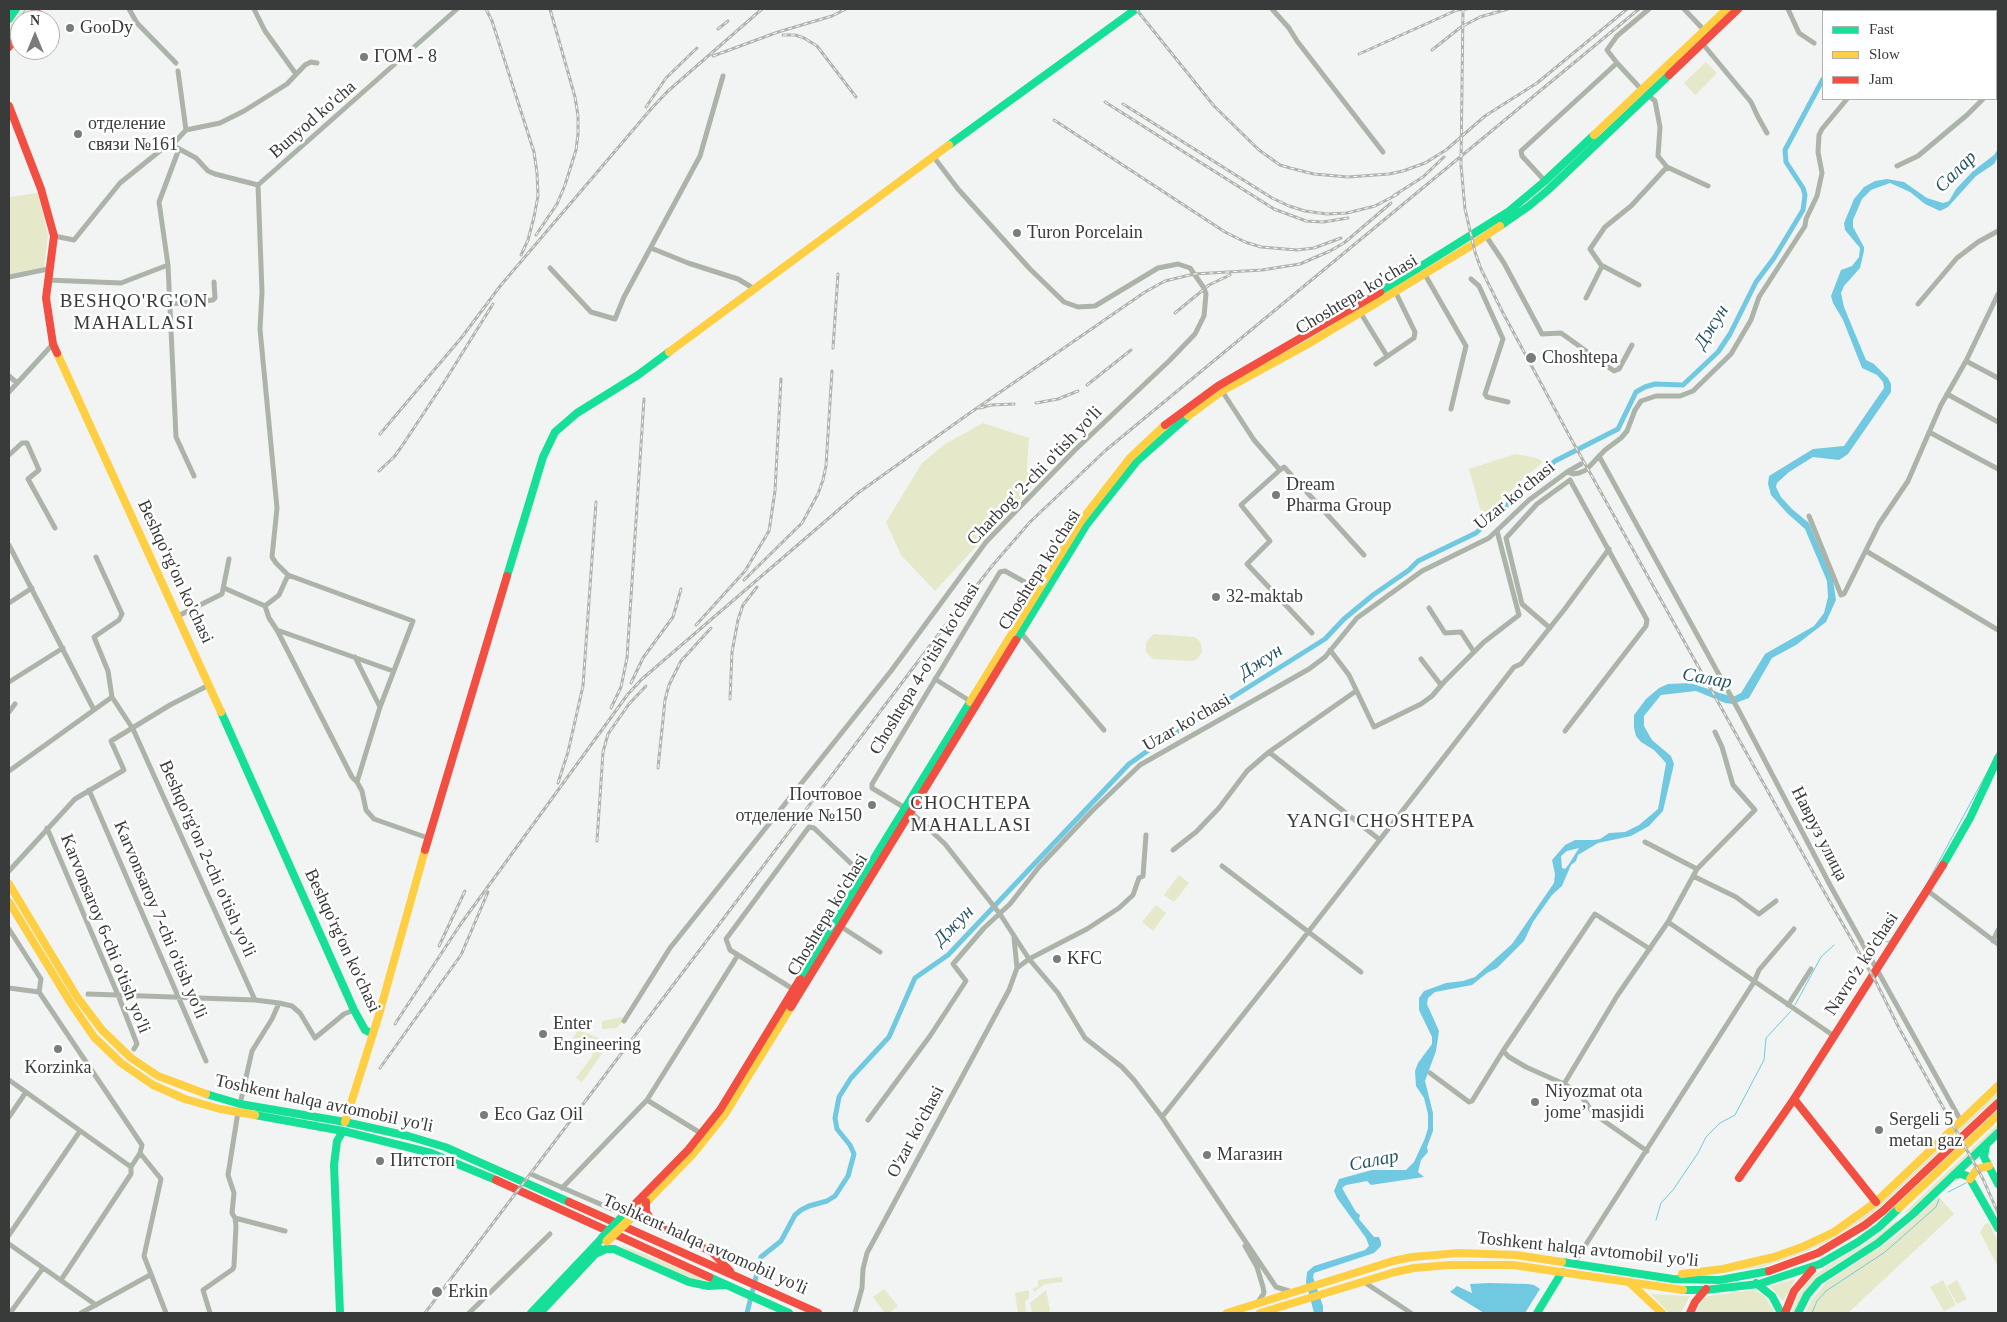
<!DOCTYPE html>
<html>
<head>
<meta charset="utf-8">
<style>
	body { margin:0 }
	#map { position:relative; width:2007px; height:1322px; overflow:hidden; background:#f1f4f2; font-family:Georgia,serif }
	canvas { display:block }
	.frame { position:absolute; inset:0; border:10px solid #393b3a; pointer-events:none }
	.legend { position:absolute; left:1822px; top:10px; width:175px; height:90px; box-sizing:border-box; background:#fff; border:1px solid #b0b1b0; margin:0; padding:6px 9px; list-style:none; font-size:15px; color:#393b3a }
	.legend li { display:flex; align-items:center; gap:10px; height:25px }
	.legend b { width:25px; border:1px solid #b0b1b0 }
	.north { position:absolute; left:10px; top:10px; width:50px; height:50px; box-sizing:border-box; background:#fff; border:1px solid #b0b1b0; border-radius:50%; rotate:0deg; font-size:14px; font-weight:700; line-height:20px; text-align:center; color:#393b3a }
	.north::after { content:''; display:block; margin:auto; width:18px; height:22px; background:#797c7a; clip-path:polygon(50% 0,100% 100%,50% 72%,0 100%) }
</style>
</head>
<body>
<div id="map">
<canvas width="2007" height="1322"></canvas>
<div class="frame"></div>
<ul class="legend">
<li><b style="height:6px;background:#16e098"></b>Fast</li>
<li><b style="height:6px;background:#ffcf43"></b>Slow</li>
<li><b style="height:6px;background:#f24e42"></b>Jam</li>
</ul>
<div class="north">N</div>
</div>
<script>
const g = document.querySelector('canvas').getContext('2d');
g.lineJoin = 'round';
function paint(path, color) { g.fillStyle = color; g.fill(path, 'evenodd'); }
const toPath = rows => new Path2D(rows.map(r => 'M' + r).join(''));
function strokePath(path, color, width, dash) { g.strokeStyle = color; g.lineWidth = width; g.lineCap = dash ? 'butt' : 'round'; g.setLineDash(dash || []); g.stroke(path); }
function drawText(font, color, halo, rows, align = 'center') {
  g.font = font + ' Georgia,serif'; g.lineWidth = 5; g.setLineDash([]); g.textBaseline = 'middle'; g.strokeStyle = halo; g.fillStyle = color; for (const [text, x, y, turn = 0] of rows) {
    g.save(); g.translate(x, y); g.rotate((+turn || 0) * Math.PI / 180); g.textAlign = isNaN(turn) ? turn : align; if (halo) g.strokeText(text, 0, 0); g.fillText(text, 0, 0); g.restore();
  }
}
paint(toPath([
	[23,9,32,9,24,20,20,20,20,25,9,40,9,27],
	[1706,62,1717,73,1695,95,1684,83],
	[38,193,48,236,44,267,9,274,9,197],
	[983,423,1029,438,1027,468,1038,471,1041,476,935,591,901,555,886,522,922,463,945,444],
	[1515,454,1537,458,1543,462,1523,479,1483,519,1469,469],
	[1155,634,1195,637,1201,643,1202,652,1197,659,1193,661,1153,659,1146,652,1146,643,1151,636],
	[1179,875,1189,883,1174,902,1164,895],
	[1156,905,1166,913,1153,931,1142,922],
	[622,1017,623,1020,617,1028,602,1029,602,1021],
	[578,1030,606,1041,607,1044,606,1048,582,1082,576,1078,593,1055,573,1038],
	[1998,1092,1998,1096,1886,1202,1865,1219,1829,1241,1803,1253,1762,1267,1734,1271,1827,1239],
	[1998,1124,1998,1129,1912,1211,1905,1212],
	[1939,1197,1954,1214,1848,1313,1805,1313,1813,1298,1826,1283,1894,1238],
	[1896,1221,1901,1221,1886,1233,1830,1268,1794,1313,1791,1313,1799,1294,1813,1276,1828,1266,1866,1244],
	[1989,1223,1998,1241,1998,1267,1980,1232,1985,1224],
	[620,1245,677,1267,708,1281,690,1278,626,1250],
	[1062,1277,1063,1282,1045,1284,1034,1292,1033,1288,1038,1287,1038,1280],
	[1795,1279,1783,1301,1770,1286],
	[1943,1280,1956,1305,1944,1311,1930,1287],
	[1957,1280,1967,1299,1957,1304,1947,1286],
	[884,1289,898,1306,889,1313,885,1313,873,1297],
	[1029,1290,1029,1298,1025,1302,1026,1313,1018,1313,1015,1293],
	[1046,1290,1050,1310,1048,1313,1032,1313,1030,1303],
	[1753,1290,1764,1295,1775,1313,1695,1313,1704,1298,1709,1296],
	[1651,1294,1690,1296,1681,1313,1669,1313]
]), '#e5e9c9');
paint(toPath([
	[1998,149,1998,157,1994,164,1976,176,1948,207,1940,211,1925,204,1910,192,1890,183,1871,190,1862,199,1853,220,1853,227,1864,247,1864,251,1860,268,1844,286,1841,293,1844,307,1866,360,1874,364,1888,378,1891,384,1891,392,1848,454,1839,460,1813,457,1789,472,1777,483,1776,487,1781,497,1792,509,1809,523,1833,580,1836,600,1826,622,1796,645,1772,658,1749,698,1733,704,1725,703,1696,691,1661,695,1644,716,1644,726,1652,740,1671,756,1674,764,1663,811,1649,826,1631,836,1598,843,1578,855,1576,861,1571,865,1562,886,1552,895,1533,922,1524,941,1497,968,1487,973,1472,985,1435,992,1428,998,1427,1004,1439,1031,1436,1051,1425,1081,1433,1113,1433,1131,1427,1147,1428,1152,1421,1160,1418,1172,1424,1177,1371,1185,1367,1181,1346,1185,1342,1188,1356,1212,1360,1215,1359,1219,1374,1237,1379,1237,1381,1242,1381,1246,1374,1253,1314,1273,1313,1277,1323,1306,1323,1313,1314,1313,1306,1282,1307,1272,1314,1266,1365,1250,1369,1246,1366,1238,1337,1198,1334,1191,1339,1179,1372,1170,1406,1170,1414,1162,1425,1138,1428,1128,1428,1114,1424,1098,1416,1086,1415,1071,1418,1063,1432,1044,1432,1037,1419,1010,1419,998,1424,991,1446,983,1463,981,1475,977,1512,944,1554,883,1555,874,1552,860,1565,845,1575,840,1594,840,1600,839,1609,833,1625,832,1639,825,1658,809,1666,763,1654,750,1641,742,1636,736,1634,728,1634,715,1646,699,1659,688,1668,684,1690,683,1733,697,1741,693,1765,654,1814,626,1824,613,1828,597,1827,581,1805,529,1787,513,1771,495,1768,484,1769,476,1813,449,1844,446,1884,388,1883,382,1877,375,1862,368,1843,320,1833,303,1831,296,1841,270,1852,266,1859,257,1860,248,1845,230,1844,223,1854,199,1864,187,1875,181,1887,179,1904,182,1927,198,1943,203,1949,201,1956,189,1973,171,1994,155],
	[1579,848,1569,864,1565,869,1562,868,1561,856,1567,851],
	[1489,1283,1528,1284,1534,1285,1540,1289,1525,1313,1484,1313,1450,1292,1457,1286,1472,1293,1470,1284]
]), '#71c9e1');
strokePath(toPath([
	[9,32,26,9],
	[1995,757,1998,751],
	[1873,934,1887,942,1890,941,1925,887,1990,767],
	[1795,1005,1821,957,1834,945],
	[1948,1192,1966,1183],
	[1656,1220,1661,1203,1673,1190,1698,1153,1706,1137,1720,1123,1735,1115,1764,1060,1766,1038,1791,1011],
	[1812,1313,1817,1301,1826,1291,1885,1252,1936,1207,1939,1199]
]), '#71c9e1', 1);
strokePath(toPath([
	[1875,11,1876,9],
	[747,1313,761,1257,781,1241,795,1215,801,1210,809,1206,827,1201,835,1196,848,1176,854,1154,850,1145,837,1129,835,1118,839,1097,851,1078,889,1037,915,978,948,955,1129,764,1153,747,1325,639,1344,619,1373,595,1409,570,1418,561,1476,533,1555,461,1618,429,1636,392,1645,387,1655,384,1683,385,1718,352,1730,334,1756,282,1774,258,1803,210,1805,195,1803,188,1786,162,1785,150,1823,79]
]), '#71c9e1', 5);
strokePath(toPath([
	[129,9,137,23,176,63],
	[254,9,265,31,296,74],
	[1272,9,1289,28,1297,41,1383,152],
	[1649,9,1617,36,1607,50,1617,63,1641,89,1655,101,1660,127,1658,156,1667,167,1708,186],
	[1684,9,1704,30],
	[1788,9,1799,33,1814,43],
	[1915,11,1917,9],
	[1996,38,1998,38],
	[1702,43,1751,102,1758,117,1767,133],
	[1996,83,1998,80],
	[186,130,220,123,244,111,287,84,305,65,311,62,317,63],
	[172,145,196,158,208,171,215,174,258,185,457,9],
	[179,149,159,202,168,265,176,437,194,476],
	[1897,166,1918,156,1967,115,1983,99],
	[1545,181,1522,156,1521,151,1617,63],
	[258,185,262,292,260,329,277,508,272,557,276,563,288,575,413,621,380,707,357,782],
	[54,236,74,240,120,183,166,146,172,145,186,130,178,71],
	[1486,236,1504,263,1542,334,1561,333,1614,371,1619,369,1632,345],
	[651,248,688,263,738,279,753,288],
	[550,268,591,312,615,319,624,297,700,156,723,76],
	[1424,273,1466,346,1451,409],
	[9,277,48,269],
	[1471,279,1479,286,1503,339,1485,394,1487,397,1508,402],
	[47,280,121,283,168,265],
	[1639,285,1601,265,1590,249,1605,227,1631,206,1667,167],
	[1586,298,1602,266],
	[170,304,213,300,215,298,214,282],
	[1918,304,1957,258,1978,242,1998,231],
	[1360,312,1387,356],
	[1966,361,1998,378],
	[1376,364,1414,338,1415,332,1395,291],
	[9,376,17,383],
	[1222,391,1254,440,1280,470,1284,467,1364,555],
	[9,392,53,344],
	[1947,394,1998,422],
	[1929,432,1998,469],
	[9,455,22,443,27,443,39,470,28,479,55,528],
	[1599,456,1739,711,1830,885,1961,1121],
	[1280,470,1241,505,1270,541,1247,564,1312,633],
	[1567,472,1573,474,1579,473,1586,470,1605,450,1621,438,1627,431,1635,410,1641,401,1656,396,1680,396,1693,391,1731,354,1751,320,1759,297,1805,226,1806,219,1817,196,1822,173,1818,152,1819,135,1822,129,1847,99],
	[1809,516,1841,595,1844,594,1879,524,1908,481,1941,405,1966,361,1998,294],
	[9,545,94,710],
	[1866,551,1998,630],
	[96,557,122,614,119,620,94,637,108,671,112,697,133,729,255,1000],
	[224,588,265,606],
	[9,603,32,588],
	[265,606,269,618,277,630,352,777,357,782,362,791,366,810,374,819,428,838],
	[265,606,279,595,288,575],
	[1429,608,1445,633,1461,632,1474,652],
	[178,616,222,594,229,559],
	[1550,628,1522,604,1506,538,1537,504,1570,480,1647,620,1646,626,1565,731],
	[277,630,393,671],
	[1021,633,1104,730],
	[1330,650,1349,675,1374,727,1421,704,1432,696,1444,682,1484,642,1519,615,1497,531],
	[355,657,380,707],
	[1421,659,1441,685],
	[935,679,970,701],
	[9,682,63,648],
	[1356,691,1269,752,1380,840],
	[9,712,15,704],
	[9,771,112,697],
	[89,790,206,1061],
	[905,808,872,788,872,784,1000,572,1005,571,1039,590],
	[911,812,945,844,1000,914,1029,959,1017,968],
	[47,828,118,995,137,1044,134,1049],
	[1146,835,1143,876,1139,878,1133,895,1119,908,1087,929,1029,959,1058,993,1085,1038,1122,1067,1134,1080,1162,1117,1276,1287,1289,1291],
	[1645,842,1697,869],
	[1173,850,1196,832,1219,808,1247,771,1269,752],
	[1222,866,1361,972],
	[9,871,75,799,124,770,111,741,170,705,209,685],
	[1693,876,1736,897,1759,914,1776,901],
	[1928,891,1998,944],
	[1668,922,1834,1036],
	[840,926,880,952],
	[9,929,41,979,39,992,142,1145,140,1153,131,1167,131,1174,61,1280],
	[1993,941,1998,930],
	[9,988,39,992],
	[793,989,730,950,726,939,809,827,814,828,863,875],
	[88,994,255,1000,279,1003,292,1006,300,1013,315,1038,344,1014,354,1010],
	[1788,1005,1811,969],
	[624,1021,670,948,891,671,986,542,1075,450,1169,361,1195,334,1204,316,1206,294,1204,288,1190,268,1178,264,1158,268,1095,306,1078,307,1064,302,1030,269,958,189,933,156],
	[1503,1051,1509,1057,1526,1067,1564,1084,1579,1093,1594,1114,1647,1151],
	[1430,1073,1469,1102,1472,1101,1503,1051,1595,914,1650,949],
	[9,1080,131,1167],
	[1564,1084,1617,996,1668,922,1697,869,1755,810,1733,785,1722,747,1715,732],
	[647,1100,702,1134],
	[240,1104,252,1051,272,1019,279,1003],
	[9,1117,26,1092],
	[1162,1117,1288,958,1514,667,1521,664,1564,610,1609,549],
	[868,1120,930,1036,966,981,953,964,984,928,1010,904,1039,867,1092,811,1140,765,1309,669,1325,657,1357,618,1422,571,1489,538,1529,500,1567,472,1581,464],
	[140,1153,161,1179,144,1256,166,1313],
	[533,1175,614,1210],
	[562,1188,647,1100,738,955],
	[235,1218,285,1231],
	[9,1235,80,1131],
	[9,1244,96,1305],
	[1245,1246,1257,1267,1263,1287,1264,1293,1258,1302],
	[1574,1263,1754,982,1759,970,1794,929],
	[1364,1282,1411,1313],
	[10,1313,43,1268],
	[81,1313,150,1275],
	[210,1313,203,1290,233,1269,234,1266,236,1226,235,1218,232,1213,234,1193,228,1175,238,1112],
	[469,1313,550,1234],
	[855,1313,862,1288,863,1269,867,1253,1009,990,1017,968,1014,938]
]), '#acb4aa', 5);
strokePath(toPath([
	[9,19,16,9],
	[949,145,1136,9],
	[1500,226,1529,206,1548,190,1669,75],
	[1380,292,1508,212,1545,181,1594,135],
	[507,576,543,457,555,432,577,413,638,375,669,352],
	[1016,640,1087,524,1137,461,1188,416],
	[221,712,354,1010,365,1030,373,1034],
	[1943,865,1970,818,1998,758],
	[800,979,970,702],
	[206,1094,240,1104,345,1122,408,1136,445,1147,569,1202],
	[255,1115,343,1131,431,1153,496,1180],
	[1986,1145,1984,1157,1998,1184],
	[1954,1175,1962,1174,1969,1177,1998,1228],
	[628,1210,653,1224],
	[595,1254,606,1249,614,1249,689,1282,708,1286,725,1285],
	[1562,1262,1673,1279,1720,1280,1769,1271],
	[709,1277,789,1313],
	[1756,1283,1772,1296,1781,1313],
	[1683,1290,1705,1290,1759,1284,1820,1264,1858,1242,1879,1227,1899,1208],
	[340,1313,334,1165,337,1141,343,1131],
	[531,1313,602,1238],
	[540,1313,600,1249],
	[1537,1313,1562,1272],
	[1798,1313,1807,1295,1819,1281,1878,1243,1913,1214,1998,1133]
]), '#16e098', 8);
strokePath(toPath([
	[1594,135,1727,9],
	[669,352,949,145],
	[57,353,221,712],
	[1188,416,1222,391,1308,344,1469,247,1500,226],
	[970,702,1081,521,1130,458,1165,425],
	[9,884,77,997,102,1030,131,1058,158,1076,206,1094],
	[9,902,70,1002,94,1037,121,1063,153,1085,185,1099,220,1109,255,1115],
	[345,1122,378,1018,425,850],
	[1970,1179,1977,1169,1989,1166],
	[1899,1208,1998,1115],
	[632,1217,693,1154,725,1114,791,1007],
	[1682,1274,1723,1269,1774,1257,1802,1247,1834,1232,1876,1202,1998,1086],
	[1631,1284,1662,1313],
	[1227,1313,1393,1261,1412,1257,1459,1253,1516,1255,1562,1262],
	[1260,1313,1395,1272,1414,1268,1449,1265,1513,1265,1683,1290]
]), '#ffcf43', 8);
strokePath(toPath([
	[29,20,37,9],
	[9,47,20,32],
	[1669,75,1738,9],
	[9,106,41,189,54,236,46,298,53,344,57,353],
	[1165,425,1218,386,1380,292],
	[425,850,507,576],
	[791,1007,1016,640],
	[1794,1099,1876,1202],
	[1739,1178,1794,1099,1943,865],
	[496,1180,709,1277],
	[569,1202,818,1313],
	[646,1202,646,1212,654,1224,712,1252,730,1271],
	[626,1213,688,1150,720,1110,800,979],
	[1769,1271,1818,1253,1865,1225,1883,1211,1998,1103],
	[1690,1313,1695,1302,1706,1289],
	[1785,1313,1794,1291,1812,1270]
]), '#f24e42', 8);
const rail = toPath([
	[486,9,492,21,534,152,537,173,538,196,534,217,528,240,521,255],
	[1136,9,1214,106,1259,150,1280,165,1290,168,1314,174,1348,177,1389,174,1403,171,1425,163,1446,150,1485,116,1537,83,1627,9],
	[1463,9,1461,165,1465,209,1475,252,1481,269,1503,313,1570,437,1818,881,1876,982,1899,1028,1983,1179,1998,1213],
	[718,29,728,21],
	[783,35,795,35,804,38,817,46,856,97],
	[1432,50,1461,27,1480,17,1508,9],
	[1359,54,1457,10,1467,9],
	[713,56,778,32,832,16,846,9],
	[1105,102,1274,209,1306,221,1323,222,1348,218],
	[1123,104,1272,198,1289,206,1305,211,1327,214,1347,213,1375,206,1398,194],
	[646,107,666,78,697,48],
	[1054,120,1225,232,1245,242,1261,247,1297,250,1314,248,1341,238],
	[1393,196,1423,177,1444,157],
	[536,235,557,204,565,185,576,150,578,134,578,116,575,97,550,9],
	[1175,313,1209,285,1230,275],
	[833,348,838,274],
	[1087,385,1131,350],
	[1036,403,1058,399,1078,391],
	[980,408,991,405,1014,404],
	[380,434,462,337,501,285,651,109,668,91,762,9],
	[379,471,394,457,402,446,443,384,493,304],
	[744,580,802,523,818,494,823,480,826,466,832,371],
	[696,625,745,571,769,531,775,491,781,379],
	[631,683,643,658,673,617,681,589],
	[730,699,732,652,738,620,743,605,757,587],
	[611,708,621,687,627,658,644,399],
	[658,768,665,700,669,685,681,661,711,628],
	[558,783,568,752,583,686,596,502],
	[597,841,603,752,608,734,629,704,646,686],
	[439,946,465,891],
	[395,1024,460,925,628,694,642,679,858,493,967,415,1145,292,1165,281,1194,274,1262,270,1300,264,1330,251,1344,243,1391,203],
	[380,1068,461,955,488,892],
	[425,1313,935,639,992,566,1030,522,1106,450,1639,9]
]);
strokePath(rail, '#b0b3ae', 3);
strokePath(rail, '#fff', 1, [4]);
strokePath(toPath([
	[602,1238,626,1213]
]), '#16e098', 9);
strokePath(toPath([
	[607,1241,632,1217]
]), '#ffcf43', 9);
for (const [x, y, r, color] of [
	[70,28,5,"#797c7a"],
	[364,57,5,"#797c7a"],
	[78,134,5,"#797c7a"],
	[1017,233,5,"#797c7a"],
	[1531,358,6,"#797c7a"],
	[1276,495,5,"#797c7a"],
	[1216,597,5,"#797c7a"],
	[872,805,5,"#797c7a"],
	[1057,959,5,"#797c7a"],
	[543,1034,5,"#797c7a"],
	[58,1049,5,"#797c7a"],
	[1535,1102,5,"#797c7a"],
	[484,1115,5,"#797c7a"],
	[1879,1130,5,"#797c7a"],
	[1207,1155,5,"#797c7a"],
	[380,1161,5,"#797c7a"],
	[437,1292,6,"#797c7a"]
]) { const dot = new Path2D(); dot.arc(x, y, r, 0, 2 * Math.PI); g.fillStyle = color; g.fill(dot); strokePath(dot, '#fff', 2); }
drawText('18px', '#393b3a', '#fff', [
	["GooDy",80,28],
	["ГОМ - 8",374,57],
	["отделение",88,124],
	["связи №161",88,145],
	["Turon Porcelain",1027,233],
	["Choshtepa",1542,358],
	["Dream",1286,485],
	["Pharma Group",1286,506],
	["32-maktab",1226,597],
	["Почтовое",862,795,"right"],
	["отделение №150",862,816,"right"],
	["KFC",1067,959],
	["Enter",553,1024],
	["Engineering",553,1045],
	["Korzinka",58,1068,"center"],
	["Niyozmat ota",1545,1092],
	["jome’ masjidi",1545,1113],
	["Eco Gaz Oil",494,1115],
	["Sergeli 5",1889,1120],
	["metan gaz",1889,1141],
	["Магазин",1217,1155],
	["Питстоп",390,1161],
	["Erkin",448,1292]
], 'left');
drawText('18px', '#393b3a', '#fff', [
	["Bunyod ko'cha",313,120,-41],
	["Choshtepa ko'chasi",1357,295,-31],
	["Charbog' 2-chi o'tish yo'li",1035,476,-46],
	["Uzar ko'chasi",1515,496,-39],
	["Choshtepa ko'chasi",1040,570,-58],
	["Beshqo'rg'on ko'chasi",175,572,65],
	["Choshtepa 4-o'tish ko'chasi",925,669,-59],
	["Uzar ko'chasi",1187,723,-30],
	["Навруз улица",1819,834,63],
	["Beshqo'rg'on 2-chi o'tish yo'li",207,859,66],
	["Choshtepa ko'chasi",828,915,-59],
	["Karvonsaroy 7-chi o'tish yo'li",160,920,67],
	["Karvonsaroy 6-chi o'tish yo'li",105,934,68],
	["Beshqo'rg'on ko'chasi",342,941,65],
	["Navro'z ko'chasi",1862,964,-57],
	["Toshkent halqa avtomobil yo'li",324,1104,12],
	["O'zar ko'chasi",916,1132,-62],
	["Toshkent halqa avtomobil yo'li",705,1245,24],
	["Toshkent halqa avtomobil yo'li",1588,1250,6]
]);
drawText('italic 19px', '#245665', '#fff', [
	["Салар",1956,172,-45],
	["Джун",1712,327,-58],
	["Джун",1261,662,-33],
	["Салар",1707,679,10],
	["Джун",954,926,-45],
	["Салар",1374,1161,-11]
]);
g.letterSpacing = '1px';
drawText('19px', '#393b3a', '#fff', [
	["BESHQO'RG'ON",134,302],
	["MAHALLASI",134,324],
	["CHOCHTEPA",971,804],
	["MAHALLASI",971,826],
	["YANGI CHOSHTEPA",1381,822]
]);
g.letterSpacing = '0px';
</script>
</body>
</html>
